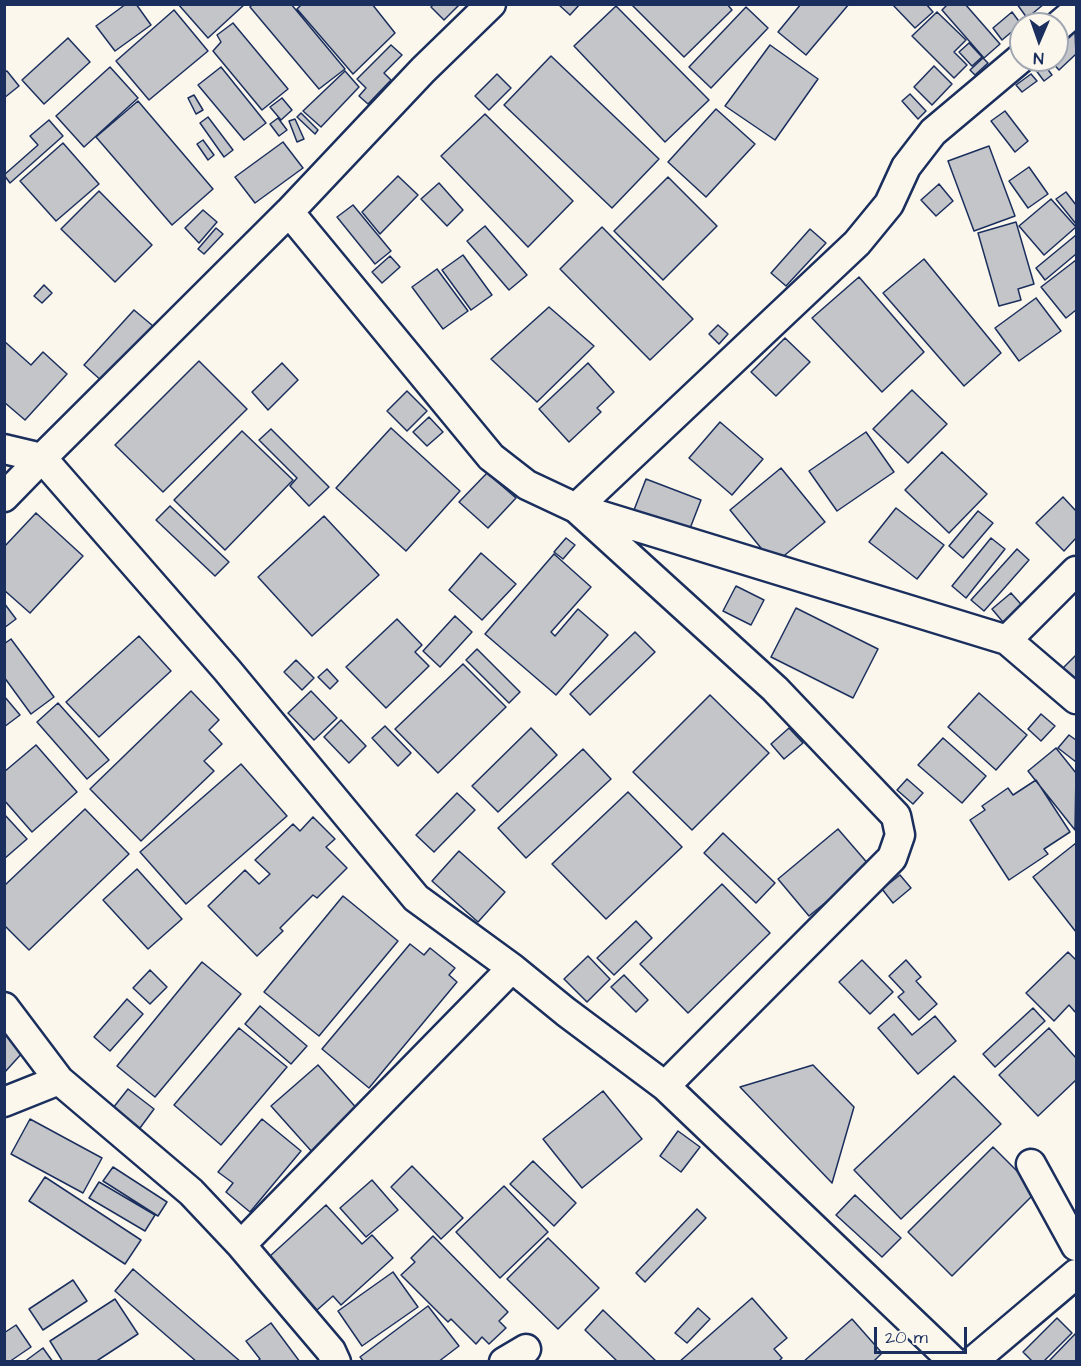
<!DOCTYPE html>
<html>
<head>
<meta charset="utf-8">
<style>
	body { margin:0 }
	#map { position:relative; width:1081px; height:1366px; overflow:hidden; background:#fbf7ec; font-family:"Architects Daughter",sans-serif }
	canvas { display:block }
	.frame { position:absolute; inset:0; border:6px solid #1b2f5e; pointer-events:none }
	.north { position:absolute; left:1009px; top:12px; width:60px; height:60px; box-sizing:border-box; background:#fbf7ec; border:2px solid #a1a7b3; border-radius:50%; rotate:182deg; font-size:16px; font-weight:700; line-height:24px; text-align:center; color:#1b2f5e }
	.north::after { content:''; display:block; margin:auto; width:21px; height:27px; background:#1b2f5e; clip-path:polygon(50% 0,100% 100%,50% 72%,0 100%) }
	.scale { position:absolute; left:874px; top:1327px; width:93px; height:27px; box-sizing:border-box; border:3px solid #1b2f5e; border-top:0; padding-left:8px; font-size:18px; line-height:21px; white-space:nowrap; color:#1b2f5e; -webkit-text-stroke:4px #fbf7ec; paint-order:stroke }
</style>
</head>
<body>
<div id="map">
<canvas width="1081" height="1366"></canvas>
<div class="frame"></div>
<div class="north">N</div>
<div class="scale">20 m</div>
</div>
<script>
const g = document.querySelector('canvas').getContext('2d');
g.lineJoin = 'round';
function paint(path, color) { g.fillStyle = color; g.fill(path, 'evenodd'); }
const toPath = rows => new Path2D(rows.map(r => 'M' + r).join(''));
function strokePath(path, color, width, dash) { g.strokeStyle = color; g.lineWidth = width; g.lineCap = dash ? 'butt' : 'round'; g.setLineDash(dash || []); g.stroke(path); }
const building = toPath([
	[126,4,136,4,151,25,115,51,96,26,126,4],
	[178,4,245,4,208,38,178,4],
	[253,4,291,4,345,69,319,89,250,7,253,4],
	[302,4,372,4,395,33,353,74,297,9,302,4],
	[434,4,460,4,444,20,431,7,434,4],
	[558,4,580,4,570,15,558,4],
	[631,4,727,4,732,10,684,57,631,4],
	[801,4,849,4,806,55,778,32,801,4],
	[892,4,926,4,933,12,915,28,892,4],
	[948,4,965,4,1000,44,984,58,942,10,948,4],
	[1017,4,1044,4,1027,18,1017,4],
	[616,6,709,100,665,142,574,46,616,6],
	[746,7,768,28,711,88,689,67,746,7],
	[174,10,208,51,149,100,116,61,174,10],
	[937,12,966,40,954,52,967,65,954,78,912,36,937,12],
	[1012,12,1021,24,1002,40,993,28,1012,12],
	[233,23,288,89,262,110,213,51,221,42,217,35,233,23],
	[1075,32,1076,54,1059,70,1050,60,1057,60,1057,49,1075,32],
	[68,38,90,62,44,104,22,80,68,38],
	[969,43,982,57,972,66,959,52,969,43],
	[391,45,402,55,384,73,391,80,368,104,359,96,366,88,357,79,391,45],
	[770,45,818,79,775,140,725,106,770,45],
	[551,56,659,159,612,208,504,105,551,56],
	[983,58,988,63,975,75,970,70,983,58],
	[1043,63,1052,75,1044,81,1035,69,1043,63],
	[934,66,952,84,932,105,914,87,934,66],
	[110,67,138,98,84,147,56,116,110,67],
	[221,67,266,123,244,140,198,85,221,67],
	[7,71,19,86,4,98,4,72,7,71],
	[345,71,359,87,321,127,303,111,345,71],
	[497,74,511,88,489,110,475,96,497,74],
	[1031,74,1037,81,1022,92,1016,85,1031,74],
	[910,94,926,111,918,119,902,101,910,94],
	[194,95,203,110,196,114,188,98,194,95],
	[282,98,292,110,281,120,270,107,282,98],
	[138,101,213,189,172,225,96,137,138,101],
	[716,109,755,144,706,197,668,162,716,109],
	[1005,111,1028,141,1015,152,991,121,1005,111],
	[301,113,318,130,315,134,297,117,301,113],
	[485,114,573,201,528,247,441,156,485,114],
	[208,117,233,150,224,157,200,123,208,117],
	[278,118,287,130,279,136,270,124,278,118],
	[295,119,304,139,297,142,289,121,295,119],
	[49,120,63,136,10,183,4,175,38,145,30,136,49,120],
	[203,140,214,155,208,160,197,144,203,140],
	[283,142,303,168,255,203,235,177,283,142],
	[63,143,99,184,56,221,20,181,63,143],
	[989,146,1015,216,974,231,948,161,989,146],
	[1029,167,1048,194,1028,208,1009,181,1029,167],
	[398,176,418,195,380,234,362,212,398,176],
	[668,177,717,226,663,280,614,231,668,177],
	[439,183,463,210,447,226,421,199,439,183],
	[939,184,953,201,936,216,921,200,939,184],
	[99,191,152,245,115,282,61,229,99,191],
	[1066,192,1076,205,1076,224,1056,199,1066,192],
	[1051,199,1076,227,1044,255,1019,226,1051,199],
	[353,205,391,251,375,264,337,217,353,205],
	[203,210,217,222,199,243,185,228,203,210],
	[1016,222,1034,284,1018,289,1021,300,999,306,978,233,1016,222],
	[485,226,527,275,509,290,467,241,485,226],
	[602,227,693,319,650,360,560,269,602,227],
	[216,228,223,234,204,254,198,249,216,228],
	[810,229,826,243,786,286,771,273,810,229],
	[1076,235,1076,254,1045,280,1036,268,1076,235],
	[463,255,492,295,471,310,442,270,463,255],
	[390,256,400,267,382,283,372,272,390,256],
	[924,259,1001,353,964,386,883,293,924,259],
	[1076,260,1076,310,1066,318,1041,287,1076,260],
	[437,269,468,311,443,329,412,287,437,269],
	[859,277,924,352,882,392,812,318,859,277],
	[44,285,52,293,42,303,34,296,44,285],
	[1036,298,1061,331,1019,361,995,328,1036,298],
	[549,307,594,346,537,402,491,359,549,307],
	[134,310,153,326,103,382,84,365,134,310],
	[718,325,728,334,719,344,709,334,718,325],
	[785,338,810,362,776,396,751,372,785,338],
	[4,341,31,365,43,352,67,374,25,420,4,402,4,341],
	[199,361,247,409,163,492,115,445,199,361],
	[282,363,298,380,268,410,252,392,282,363],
	[588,363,614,392,597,408,601,412,569,442,539,409,588,363],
	[912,390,947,424,908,463,873,429,912,390],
	[407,391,427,411,407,431,387,411,407,391],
	[429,417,443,432,427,446,413,432,429,417],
	[720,422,763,459,732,495,689,458,720,422],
	[391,428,460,491,406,551,336,488,391,428],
	[271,429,329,487,309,506,290,486,297,478,259,440,271,429],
	[242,431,293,480,225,550,174,500,242,431],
	[866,432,894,472,837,511,809,471,866,432],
	[942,452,987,494,949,533,905,490,942,452],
	[781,468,825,522,774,564,730,510,781,468],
	[487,473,516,498,488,528,459,502,487,473],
	[646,479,701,500,689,531,634,510,646,479],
	[1063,497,1076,511,1076,538,1064,551,1036,523,1063,497],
	[170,506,229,562,215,576,156,520,170,506],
	[896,508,944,545,917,579,869,542,896,508],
	[978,511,993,523,963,558,949,546,978,511],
	[36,513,83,556,30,613,4,590,4,547,36,513],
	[324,516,379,575,312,636,258,577,324,516],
	[566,538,575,545,563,559,554,552,566,538],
	[991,538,1005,549,966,598,952,586,991,538],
	[1017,549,1029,560,984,611,971,600,1017,549],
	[481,553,516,584,482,620,449,590,481,553],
	[554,554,591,587,551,632,555,636,578,609,608,635,556,695,485,634,554,554],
	[736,586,764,600,751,625,723,611,736,586],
	[1011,593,1027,611,1008,628,992,609,1011,593],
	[4,603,16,619,4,628,4,603],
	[796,608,878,649,853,698,771,657,796,608],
	[455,616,472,632,440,667,423,651,455,616],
	[397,619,422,645,415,652,429,666,386,708,346,667,397,619],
	[635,632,655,652,590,715,570,694,635,632],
	[139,636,171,671,99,737,66,702,139,636],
	[11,639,54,697,31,714,4,677,4,644,11,639],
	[477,649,520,692,509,703,466,660,477,649],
	[1075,656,1076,658,1076,684,1062,669,1075,656],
	[296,660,314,678,302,690,284,672,296,660],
	[463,664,506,707,438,773,395,729,463,664],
	[327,669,338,681,330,689,318,677,327,669],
	[191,691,219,720,209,730,222,744,204,761,214,771,141,841,90,789,191,691],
	[311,691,337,718,314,740,288,713,311,691],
	[979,693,1027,735,996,770,948,727,979,693],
	[710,695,769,753,692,830,633,772,710,695],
	[4,696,20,715,4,727,4,696],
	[58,703,109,760,87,779,37,722,58,703],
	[1041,714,1055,726,1041,741,1028,729,1041,714],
	[341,720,366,746,349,763,324,737,341,720],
	[385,726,411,753,398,766,372,738,385,726],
	[531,728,557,755,498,812,472,786,531,728],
	[789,728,803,743,784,759,771,744,789,728],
	[1069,735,1076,740,1076,762,1058,748,1069,735],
	[943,738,986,776,962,803,918,765,943,738],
	[36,745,77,792,32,832,4,800,4,772,36,745],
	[1056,748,1076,773,1075,830,1028,771,1056,748],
	[583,749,611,779,526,858,498,828,583,749],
	[241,764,287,816,186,904,140,852,241,764],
	[907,779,923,793,913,804,897,790,907,779],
	[1036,780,1070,832,1044,849,1048,854,1009,880,970,820,985,810,982,806,1008,788,1013,795,1036,780],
	[628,792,682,847,606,919,552,864,628,792],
	[457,793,475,810,434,852,416,835,457,793],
	[85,809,129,854,29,950,4,925,4,886,85,809],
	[4,814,27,839,4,859,4,814],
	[313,817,335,839,326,847,347,868,317,898,313,895,280,928,283,931,257,956,208,906,245,870,259,884,270,874,255,860,293,824,300,831,313,817],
	[838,829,870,866,809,916,778,879,838,829],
	[723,833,775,883,756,903,704,853,723,833],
	[1076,843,1076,932,1033,877,1076,843],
	[459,851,505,892,478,922,432,881,459,851],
	[137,869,182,919,148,949,103,900,137,869],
	[900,875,911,888,893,903,882,889,900,875],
	[722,884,770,933,688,1013,640,964,722,884],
	[343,896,398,941,319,1036,264,992,343,896],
	[636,921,652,938,614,975,597,958,636,921],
	[410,944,424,955,430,948,455,968,449,975,457,982,369,1088,322,1049,410,944],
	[1068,952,1076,960,1076,1013,1069,1005,1054,1021,1026,993,1068,952],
	[588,956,610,979,587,1002,564,979,588,956],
	[862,960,893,992,870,1014,839,982,862,960],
	[906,960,921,977,916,981,937,1004,919,1020,898,997,904,992,889,976,906,960],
	[202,962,241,994,155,1097,117,1066,202,962],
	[150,970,167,987,150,1004,133,988,150,970],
	[624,975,648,1000,636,1012,611,987,624,975],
	[127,999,143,1014,110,1051,94,1037,127,999],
	[260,1006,307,1046,291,1064,245,1024,260,1006],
	[1033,1008,1045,1021,995,1067,983,1054,1033,1008],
	[894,1014,912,1035,935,1016,956,1041,918,1074,878,1028,894,1014],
	[239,1028,287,1067,221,1145,174,1105,239,1028],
	[1049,1028,1076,1058,1076,1080,1038,1116,999,1075,1049,1028],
	[4,1034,24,1051,4,1073,4,1034],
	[318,1065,360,1112,313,1153,271,1106,318,1065],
	[813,1065,854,1107,832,1183,740,1087,813,1065],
	[954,1076,1001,1124,901,1219,854,1170,954,1076],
	[128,1089,154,1109,140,1128,113,1108,128,1089],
	[603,1091,642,1139,582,1188,543,1139,603,1091],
	[30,1119,102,1158,83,1193,11,1154,30,1119],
	[262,1119,301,1151,250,1212,226,1192,233,1183,218,1172,262,1119],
	[678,1131,700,1147,681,1172,660,1156,678,1131],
	[993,1147,1037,1191,952,1276,908,1232,993,1147],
	[533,1161,576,1203,554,1226,510,1184,533,1161],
	[412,1166,463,1218,441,1239,391,1187,412,1166],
	[113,1167,167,1202,158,1216,103,1181,113,1167],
	[45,1177,141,1240,125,1264,29,1201,45,1177],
	[372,1180,398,1210,366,1237,340,1208,372,1180],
	[99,1182,155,1215,145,1231,89,1198,99,1182],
	[504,1186,548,1232,500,1278,456,1232,504,1186],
	[855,1195,901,1238,882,1257,836,1215,855,1195],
	[326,1205,362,1244,372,1235,393,1258,341,1305,333,1296,317,1310,269,1257,326,1205],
	[697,1209,706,1218,645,1282,636,1273,697,1209],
	[433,1236,508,1312,499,1321,506,1328,489,1344,482,1337,476,1344,451,1319,448,1322,401,1275,415,1262,411,1258,433,1236],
	[548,1238,599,1288,558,1329,507,1279,548,1238],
	[133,1269,241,1362,197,1362,115,1291,133,1269],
	[393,1272,418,1307,362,1346,338,1311,393,1272],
	[73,1280,87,1301,43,1330,29,1309,73,1280],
	[752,1298,787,1338,774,1349,782,1358,778,1362,679,1362,752,1298],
	[115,1299,138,1334,95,1362,63,1362,50,1341,115,1299],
	[428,1306,459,1346,438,1362,364,1362,360,1357,428,1306],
	[698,1308,710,1319,687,1343,675,1333,698,1308],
	[603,1310,657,1362,618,1362,585,1330,603,1310],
	[1057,1318,1072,1333,1043,1362,1033,1362,1023,1352,1057,1318],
	[852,1319,882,1353,873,1362,803,1362,852,1319],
	[271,1323,300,1362,257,1362,260,1359,246,1341,271,1323],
	[16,1325,31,1347,9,1362,4,1362,4,1333,16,1325],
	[1076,1333,1076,1362,1048,1362,1076,1333],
	[43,1348,53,1362,24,1362,43,1348]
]);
paint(building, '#c3c5c9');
strokePath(building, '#1b2f5e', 1.5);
const minor = toPath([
	[1057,27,1076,11],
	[289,212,491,457,527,485,576,508,1007,640,1076,699],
	[4,449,42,458,227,670,416,898,512,968,566,1012,665,1086,954,1362],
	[4,497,42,458,289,212,423,70,491,4],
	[1007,640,1076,571],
	[4,1007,59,1080,191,1192,241,1245,331,1351,336,1362],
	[665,1086,892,858,900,835,896,816,775,689,576,508,857,243,889,204,906,167,933,132,1021,58],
	[4,1102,59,1080],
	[1031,1164,1076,1246],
	[241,1245,512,968],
	[504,1362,526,1349],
	[972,1362,1076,1274]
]);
strokePath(minor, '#1b2f5e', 33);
strokePath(minor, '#fbf7ec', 28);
</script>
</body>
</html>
